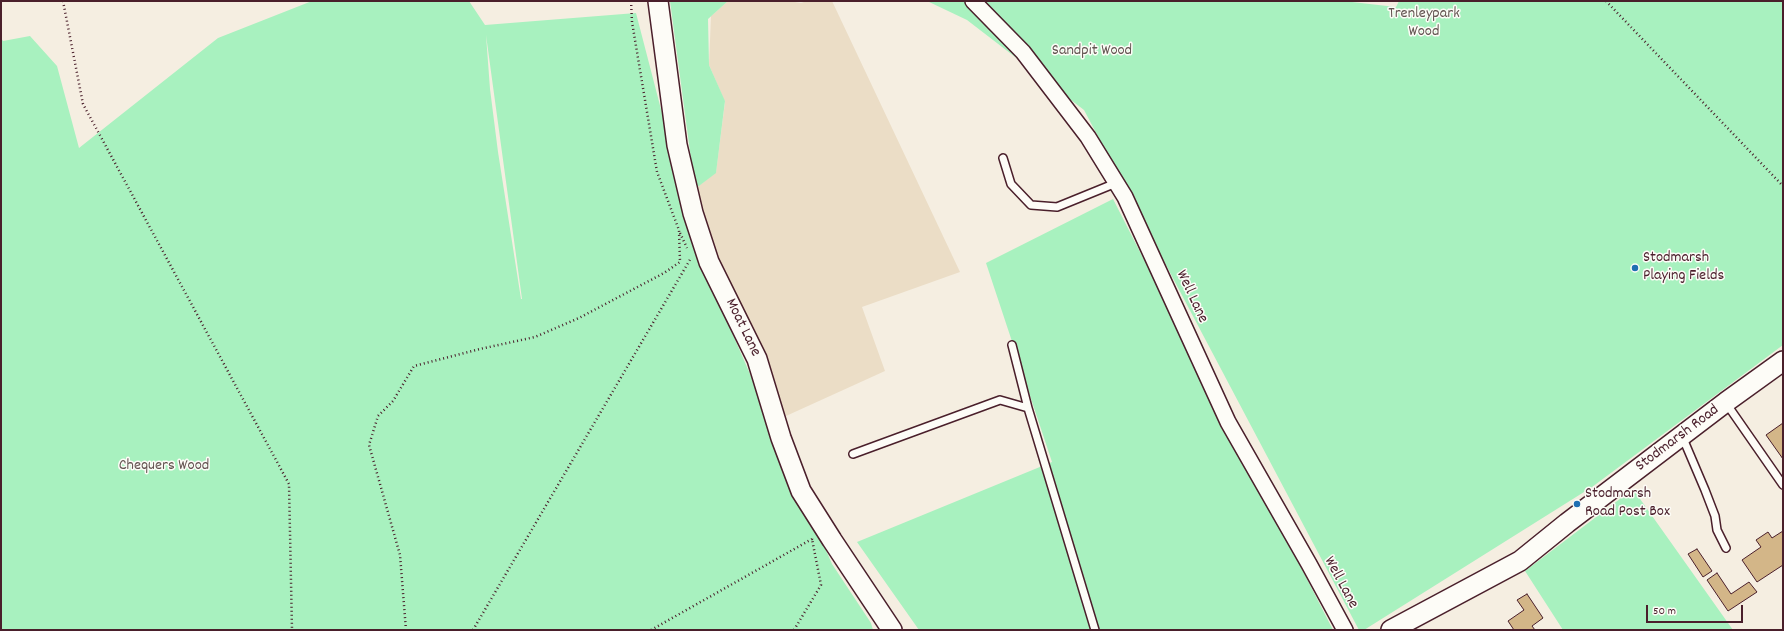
<!DOCTYPE html>
<html>
<head>
<meta charset="utf-8">
<style>
	body { margin:0 }
	#map { position:relative; width:1784px; height:631px; overflow:hidden; background:#f5eee1; font-family:Dekko,sans-serif }
	canvas { display:block }
	.frame { position:absolute; inset:0; border:2px solid #4a1f2b; pointer-events:none }
	.scale { position:absolute; left:1646px; top:605px; width:97px; height:18px; box-sizing:border-box; border:2px solid #4a1f2b; border-top:0; padding-left:5px; font-size:12px; line-height:14px; white-space:nowrap; color:#4a1f2b; -webkit-text-stroke:3px #fdfcf7; paint-order:stroke }
</style>
</head>
<body>
<div id="map">
<canvas width="1784" height="631"></canvas>
<div class="frame"></div>
<div class="scale">50 m</div>
</div>
<script>
const g = document.querySelector('canvas').getContext('2d');
g.lineJoin = 'round';
function paint(path, color) { g.fillStyle = color; g.fill(path, 'evenodd'); }
const toPath = rows => new Path2D(rows.map(r => 'M' + r).join(''));
function strokePath(path, color, width, dash) { g.strokeStyle = color; g.lineWidth = width; g.lineCap = dash ? 'butt' : 'round'; g.setLineDash(dash || []); g.stroke(path); }
function drawText(font, color, halo, rows, align = 'center') {
  g.font = font + ' Dekko,sans-serif'; g.lineWidth = 3; g.setLineDash([]); g.textBaseline = 'middle'; g.strokeStyle = halo; g.fillStyle = color; for (const [text, x, y, turn = 0] of rows) {
    g.save(); g.translate(x, y); g.rotate((+turn || 0) * Math.PI / 180); g.textAlign = isNaN(turn) ? turn : align; if (halo) g.strokeText(text, 0, 0); g.fillText(text, 0, 0); g.restore();
  }
}
paint(toPath([
	[728,1,789,1,801,3,807,1,832,1,960,272,862,307,885,371,786,416,721,265,695,189,716,172,725,102,709,65,711,16]
]), '#ebddc6');
paint(toPath([
	[312,1,469,1,485,25,636,13,699,256,832,564,871,623,873,630,1,630,1,38,3,41,30,36,57,66,79,148,218,38],
	[486,35,522,299,521,299,498,152,490,89],
	[670,1,728,1,708,19,709,65,725,101,716,173,695,189],
	[927,1,1351,1,1352,2,1396,7,1399,1,1783,1,1783,345,1592,487,1364,630,1359,630,1084,110,967,20],
	[1113,199,1333,630,919,630,857,542,1052,462,986,263],
	[1633,489,1733,630,1563,630,1525,571]
]), '#a8f1bf');
const building = toPath([
	[1783,423,1783,459,1766,435,1783,423],
	[1783,531,1783,565,1757,582,1742,560,1761,547,1756,540,1768,532,1772,538,1783,531],
	[1697,549,1712,571,1703,577,1688,554,1697,549],
	[1717,573,1731,594,1749,582,1757,592,1728,611,1707,580,1717,573],
	[1527,594,1543,618,1532,626,1535,630,1514,630,1508,621,1524,610,1517,600,1527,594]
]);
paint(building, '#d3b688');
strokePath(building, '#4a1f2b', 1);
const service = toPath([
	[1003,158,1011,184,1031,205,1057,207,1116,183],
	[1012,345,1028,408],
	[1726,403,1783,485],
	[1682,436,1705,490,1715,516,1717,530,1726,548],
	[853,454,1000,400,1028,408,1095,630]
]);
const minor = toPath([
	[973,1,1023,52,1088,137,1125,197,1228,422,1309,564,1345,630]
]);
const tertiary = toPath([
	[658,1,677,145,693,213,709,262,757,359,781,438,801,491,832,540,892,630],
	[1391,630,1520,561,1567,523,1726,402,1783,361]
]);
strokePath(service, '#4a1f2b', 10);
strokePath(minor, '#4a1f2b', 18);
strokePath(tertiary, '#4a1f2b', 22);
strokePath(toPath([
	[63,1,83,104,289,484,292,630],
	[631,1,632,22,657,172,679,230],
	[1606,1,1783,186],
	[680,233,687,248],
	[406,630,400,555,369,445,378,416,393,401,414,366,480,349,535,337,579,318,664,273,680,262,679,230],
	[473,630,691,258],
	[651,630,812,539,811,537],
	[794,630,821,585,812,539]
]), '#4a1f2b', 2.5, [1, 3]);
strokePath(service, '#fdfcf7', 7);
strokePath(minor, '#fdfcf7', 15);
strokePath(tertiary, '#fdfcf7', 19);
for (const [x, y, r, color] of [
	[1635,268,4,"#1f6fb2"],
	[1577,504,4,"#1f6fb2"]
]) { const dot = new Path2D(); dot.arc(x, y, r, 0, 2 * Math.PI); g.fillStyle = color; g.fill(dot); strokePath(dot, '#fdfcf7', 1.5); }
drawText('16px', '#625450', '#fdfcf7', [
	["Trenleypark",1424,15],
	["Wood",1424,33],
	["Sandpit Wood",1092,52],
	["Chequers Wood",164,467]
]);
drawText('16px', '#4a1f2b', '#fdfcf7', [
	["Stodmarsh",1643,259],
	["Playing Fields",1643,277],
	["Stodmarsh",1585,495],
	["Road Post Box",1585,513]
], 'left');
drawText('16px', '#4a1f2b', '#fdfcf7', [
	["Well Lane",1191,297,65],
	["Moat Lane",742,328,64],
	["Stodmarsh Road",1678,439,-37],
	["Well Lane",1340,583,62]
]);
</script>
</body>
</html>
